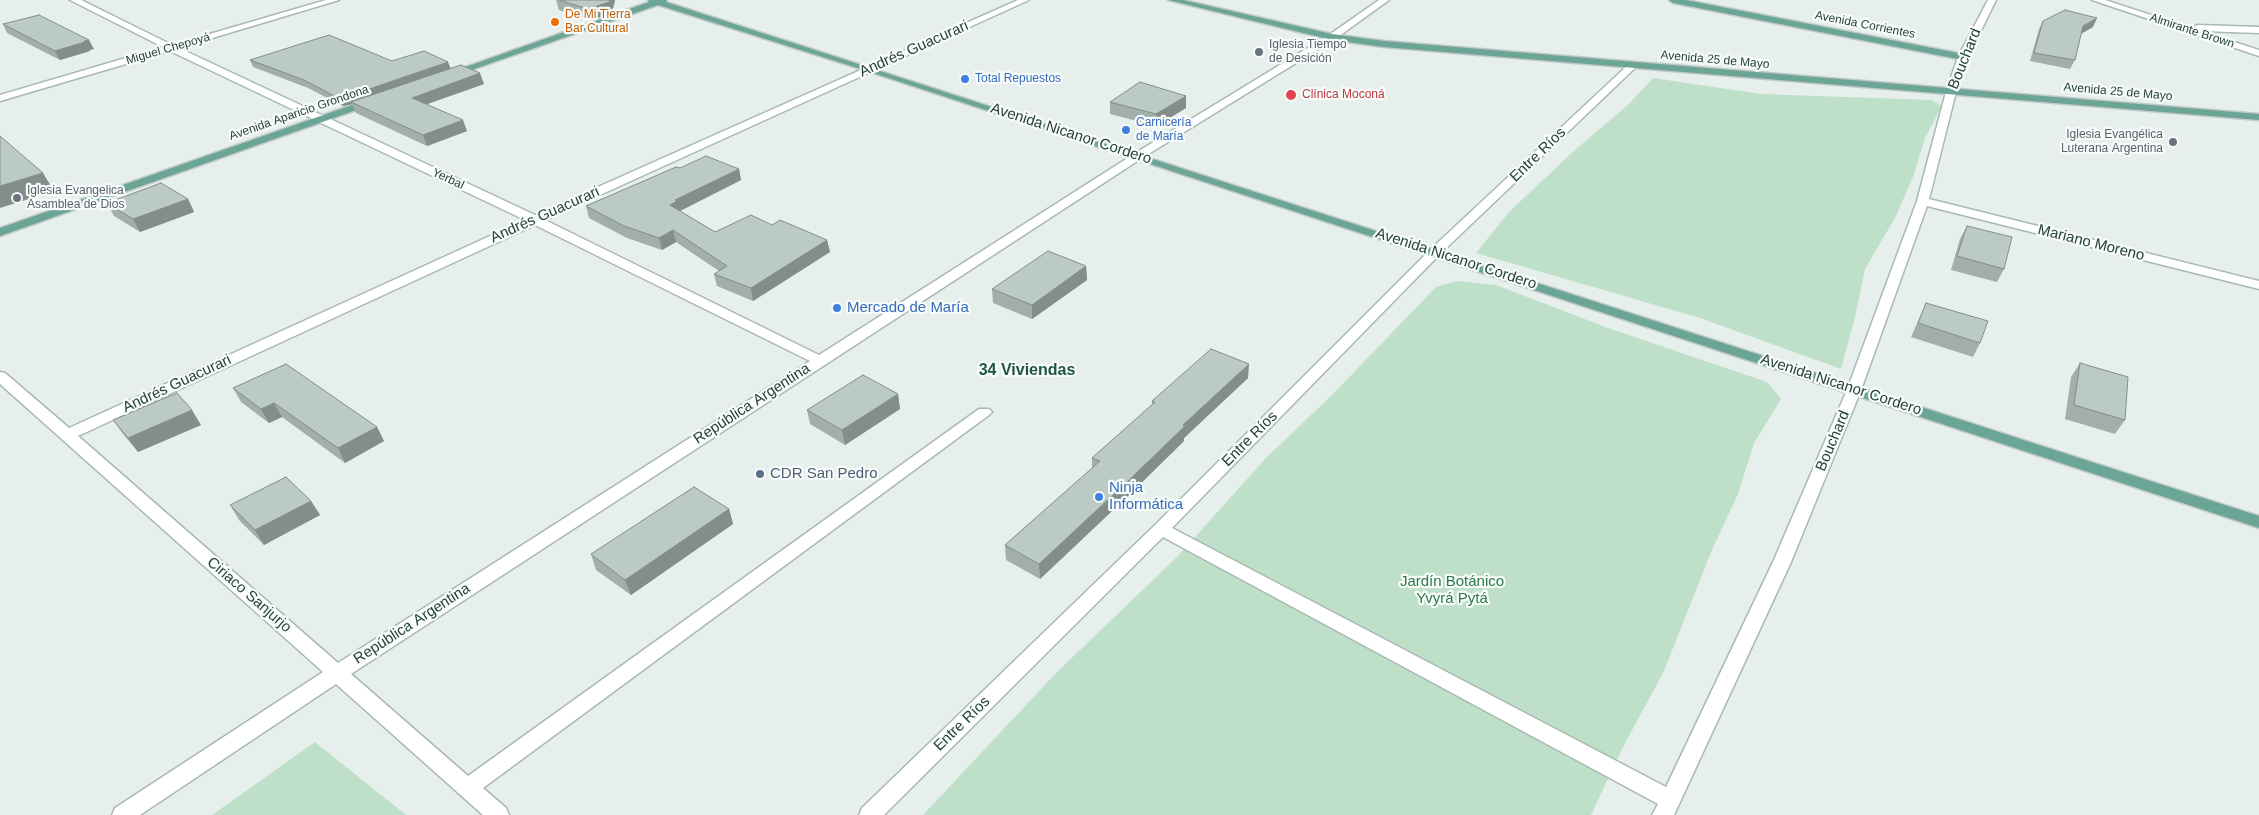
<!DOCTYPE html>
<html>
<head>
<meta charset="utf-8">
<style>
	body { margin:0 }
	canvas { display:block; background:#e6efeb }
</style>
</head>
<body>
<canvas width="2259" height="815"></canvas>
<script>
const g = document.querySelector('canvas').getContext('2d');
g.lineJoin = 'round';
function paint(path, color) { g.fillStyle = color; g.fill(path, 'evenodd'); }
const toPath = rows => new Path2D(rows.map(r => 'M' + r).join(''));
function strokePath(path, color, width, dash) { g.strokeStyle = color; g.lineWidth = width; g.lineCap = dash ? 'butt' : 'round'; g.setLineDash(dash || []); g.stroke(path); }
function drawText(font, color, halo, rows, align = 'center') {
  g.font = font + ' Arial,sans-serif'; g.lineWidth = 4.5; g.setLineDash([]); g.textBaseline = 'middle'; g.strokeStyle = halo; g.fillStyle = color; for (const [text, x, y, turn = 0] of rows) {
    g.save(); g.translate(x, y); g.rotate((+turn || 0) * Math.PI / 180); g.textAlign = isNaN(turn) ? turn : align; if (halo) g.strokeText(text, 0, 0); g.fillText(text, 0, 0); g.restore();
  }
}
paint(toPath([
	[1653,78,1761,94,1931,100,1942,106,1925,138,1913,177,1895,218,1865,269,1855,317,1841,369,1700,318,1476,253,1509,212,1575,150,1629,104],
	[1457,281,1496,285,1608,328,1767,382,1781,399,1754,443,1738,494,1711,552,1664,671,1622,749,1591,815,923,815,1056,673,1177,557,1266,458,1332,395,1436,287],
	[315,742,406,815,212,815]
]), '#bfe0c8');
const minor = toPath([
	[70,0,81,0,172,45,326,0,339,0,179,48,535,215,1018,0,1029,0,545,220,819,355,1134,154,1329,35,1379,0,1389,0,1335,39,1142,158,351,674,468,776,979,409,989,409,992,412,989,415,483,788,506,808,509,815,483,815,336,684,140,815,112,815,115,808,323,672,0,384,0,372,5,373,69,428,525,220,170,51,0,101,0,95,163,47,70,0],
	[535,225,810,361,338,663,78,436,535,225],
	[1988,0,1996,0,1968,57,1956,92,1929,199,2259,281,2259,289,1927,206,1861,390,1791,562,1674,815,1652,815,1658,804,1163,537,884,815,859,815,862,808,1155,525,1431,249,1629,64,1632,63,1637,66,1635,68,1439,255,1172,528,1666,787,1773,562,1847,390,1917,201,1946,92,1958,57,1988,0],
	[2092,0,2105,0,2194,29,2195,26,2198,25,2259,27,2259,33,2200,31,2259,50,2259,56,2092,0]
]);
const major = toPath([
	[648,0,667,0,666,2,2259,516,2259,528,867,71,658,5,451,77,445,77,443,75,649,2,648,0],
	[1168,0,1183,0,1332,34,1384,41,2259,114,2259,120,1384,47,1332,40,1168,0],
	[1669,0,1686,0,1963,54,1968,57,1963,60,1673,3,1669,0],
	[372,98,377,101,376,103,0,236,0,228,372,98]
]);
strokePath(minor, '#a8b8b2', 3);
strokePath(major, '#c2cac8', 3);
paint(minor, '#fff');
paint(major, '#6aa596');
paint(toPath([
	[556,0,615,0,612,13,591,20,559,10],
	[2043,21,2093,27,2081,34,2075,60,2070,69,2030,61,2039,29],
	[3,24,94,49,89,50,90,51,60,60,7,33],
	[250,60,392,61,451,68,484,84,427,104,467,131,427,146,356,113,352,104,343,106,308,88,253,67],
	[1186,96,1186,108,1156,126,1110,114,1110,102],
	[680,168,739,169,741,180,680,211,715,232,772,225,827,240,830,252,753,301,717,286,714,274,719,271,676,242,662,250,627,238,589,218,586,206],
	[188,199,194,212,140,232,114,216,107,203],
	[1967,226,2004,269,1997,282,1951,270,1960,239],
	[1086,266,1087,280,1032,319,993,303,992,289],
	[1926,303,1980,343,1973,357,1911,337],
	[2080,363,2125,420,2115,434,2065,419,2071,377],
	[1248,378,1184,438,1184,441,1128,496,1040,579,1006,560,1005,545,1092,468,1092,458,1152,405,1152,401],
	[233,388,377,427,384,441,345,463,282,417,269,423,241,402],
	[898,394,900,409,845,445,810,424,807,410],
	[113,420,201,425,138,452,123,434],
	[311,501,320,515,264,545,239,520,230,505],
	[729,509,733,524,631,595,596,570,591,554]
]), '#a1aea9');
paint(toPath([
	[610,0,615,0,612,13,591,20,588,9],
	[2097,18,2093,27,2078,35,2083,26],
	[89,40,94,49,89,50,90,51,60,60,55,51],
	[448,62,451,69,351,102,352,104,343,106,340,99],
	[480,73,484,84,416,108,412,98],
	[1186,96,1186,108,1156,126,1156,114],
	[463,120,467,131,427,146,423,135],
	[739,169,741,180,680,211,670,205,675,200],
	[43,173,54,191,0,208,0,186],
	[188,199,194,212,140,232,133,219],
	[673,230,676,242,662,250,659,238],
	[827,240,830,252,753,301,751,288],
	[1086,266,1087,280,1032,319,1032,305],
	[1249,364,1248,378,1184,438,1184,441,1128,496,1040,579,1039,564,1183,425],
	[898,394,900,409,845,445,842,430],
	[274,403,282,417,269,423,261,409],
	[192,410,201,425,138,452,128,438],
	[377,427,384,441,345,463,338,448],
	[311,501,320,515,264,545,255,530],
	[729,509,733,524,631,595,625,580]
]), '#838d89');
const building = toPath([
	[559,0,610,0,609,2,588,9,559,0],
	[2065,10,2097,18,2083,26,2075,60,2034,53,2043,21,2065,10],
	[39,15,89,40,84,41,85,42,55,51,3,24,39,15],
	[329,35,392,61,424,51,448,62,340,99,304,80,250,60,329,35],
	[461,65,480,73,412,98,463,120,423,135,351,102,461,65],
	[1140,82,1186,96,1156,114,1110,102,1140,82],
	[0,136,43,173,0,186,0,136],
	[706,156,739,169,675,200,677,201,670,205,715,232,751,215,772,225,780,220,827,240,751,288,714,274,727,266,673,230,659,238,624,226,586,206,676,167,680,168,706,156],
	[161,183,188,199,133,219,107,203,161,183],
	[1967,226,2012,237,2004,269,1957,256,1967,226],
	[1048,251,1086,266,1032,305,992,289,1048,251],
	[1926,303,1988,321,1980,343,1918,323,1926,303],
	[1211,349,1249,364,1183,425,1185,426,1128,481,1039,564,1005,545,1100,461,1092,458,1155,402,1152,401,1211,349],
	[2080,363,2128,377,2125,420,2074,405,2080,363],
	[286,364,377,427,338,448,274,403,261,409,233,388,286,364],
	[863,375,898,394,842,430,807,410,863,375],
	[177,393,192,410,128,438,113,420,177,393],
	[286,477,311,501,255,530,230,505,286,477],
	[694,487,729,509,625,580,591,554,694,487]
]);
paint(building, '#bbcac4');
strokePath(building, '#838d89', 1);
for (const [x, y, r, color] of [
	[555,22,5,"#e8710a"],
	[1259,52,5,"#6b7280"],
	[965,79,5,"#3f7fe0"],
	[1291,95,6,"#e0444e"],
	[1126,130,5,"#3f7fe0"],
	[2173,142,5,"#6b7280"],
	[17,198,5,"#6b7280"],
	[837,308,5,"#3f7fe0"],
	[760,474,5,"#5c6f8a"],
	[1099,497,5,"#3f7fe0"]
]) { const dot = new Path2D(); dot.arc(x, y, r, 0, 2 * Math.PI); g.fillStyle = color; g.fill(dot); strokePath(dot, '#f7fbf9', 2); }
drawText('12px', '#c56008', '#f7fbf9', [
	["De Mi Tierra",565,15],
	["Bar Cultural",565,29]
], 'left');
drawText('12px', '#24423a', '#f7fbf9', [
	["Avenida Corrientes",1865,25,11],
	["Almirante Brown",2192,31,18],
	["Miguel Chepoyá",168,49,-16],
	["Avenida 25 de Mayo",1715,60,5],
	["Avenida 25 de Mayo",2118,92,5],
	["Avenida Aparicio Grondona",299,113,-19],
	["Yerbal",448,179,25]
]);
drawText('12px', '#5b616d', '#f7fbf9', [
	["Iglesia Tiempo",1269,45],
	["de Desición",1269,59],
	["Iglesia Evangélica",2163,135,"right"],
	["Luterana Argentina",2163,149,"right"],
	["Iglesia Evangelica",27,191],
	["Asamblea de Dios",27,205]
], 'left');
drawText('12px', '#366cbe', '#f7fbf9', [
	["Total Repuestos",975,79],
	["Carnicería",1136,123],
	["de María",1136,137]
], 'left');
drawText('12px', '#be3a42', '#f7fbf9', [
	["Clínica Moconá",1302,95]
], 'left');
drawText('15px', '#24423a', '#f7fbf9', [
	["Andrés Guacurari",914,49,-24],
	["Bouchard",1965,59,-68],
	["Avenida Nicanor Cordero",1071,134,18],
	["Entre Ríos",1538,155,-44],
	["Andrés Guacurari",545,215,-24],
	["Mariano Moreno",2091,243,14],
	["Avenida Nicanor Cordero",1456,259,18],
	["Andrés Guacurari",177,384,-25],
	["Avenida Nicanor Cordero",1841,385,18],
	["República Argentina",752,404,-33],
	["Entre Ríos",1250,439,-45],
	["Bouchard",1833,441,-67],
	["Ciriaco Sanjurjo",249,595,41],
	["República Argentina",412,624,-33],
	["Entre Ríos",962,724,-44]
]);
drawText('15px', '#366cbe', '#f7fbf9', [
	["Mercado de María",847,308],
	["Ninja",1109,488],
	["Informática",1109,505]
], 'left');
drawText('15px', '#4e5e75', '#f7fbf9', [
	["CDR San Pedro",770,474]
], 'left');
drawText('15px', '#2d7a4b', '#f7fbf9', [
	["Jardín Botánico",1452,582],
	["Yvyrá Pytá",1452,599]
]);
drawText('bold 16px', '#1f5548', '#f7fbf9', [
	["34 Viviendas",1027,371]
]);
</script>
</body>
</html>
